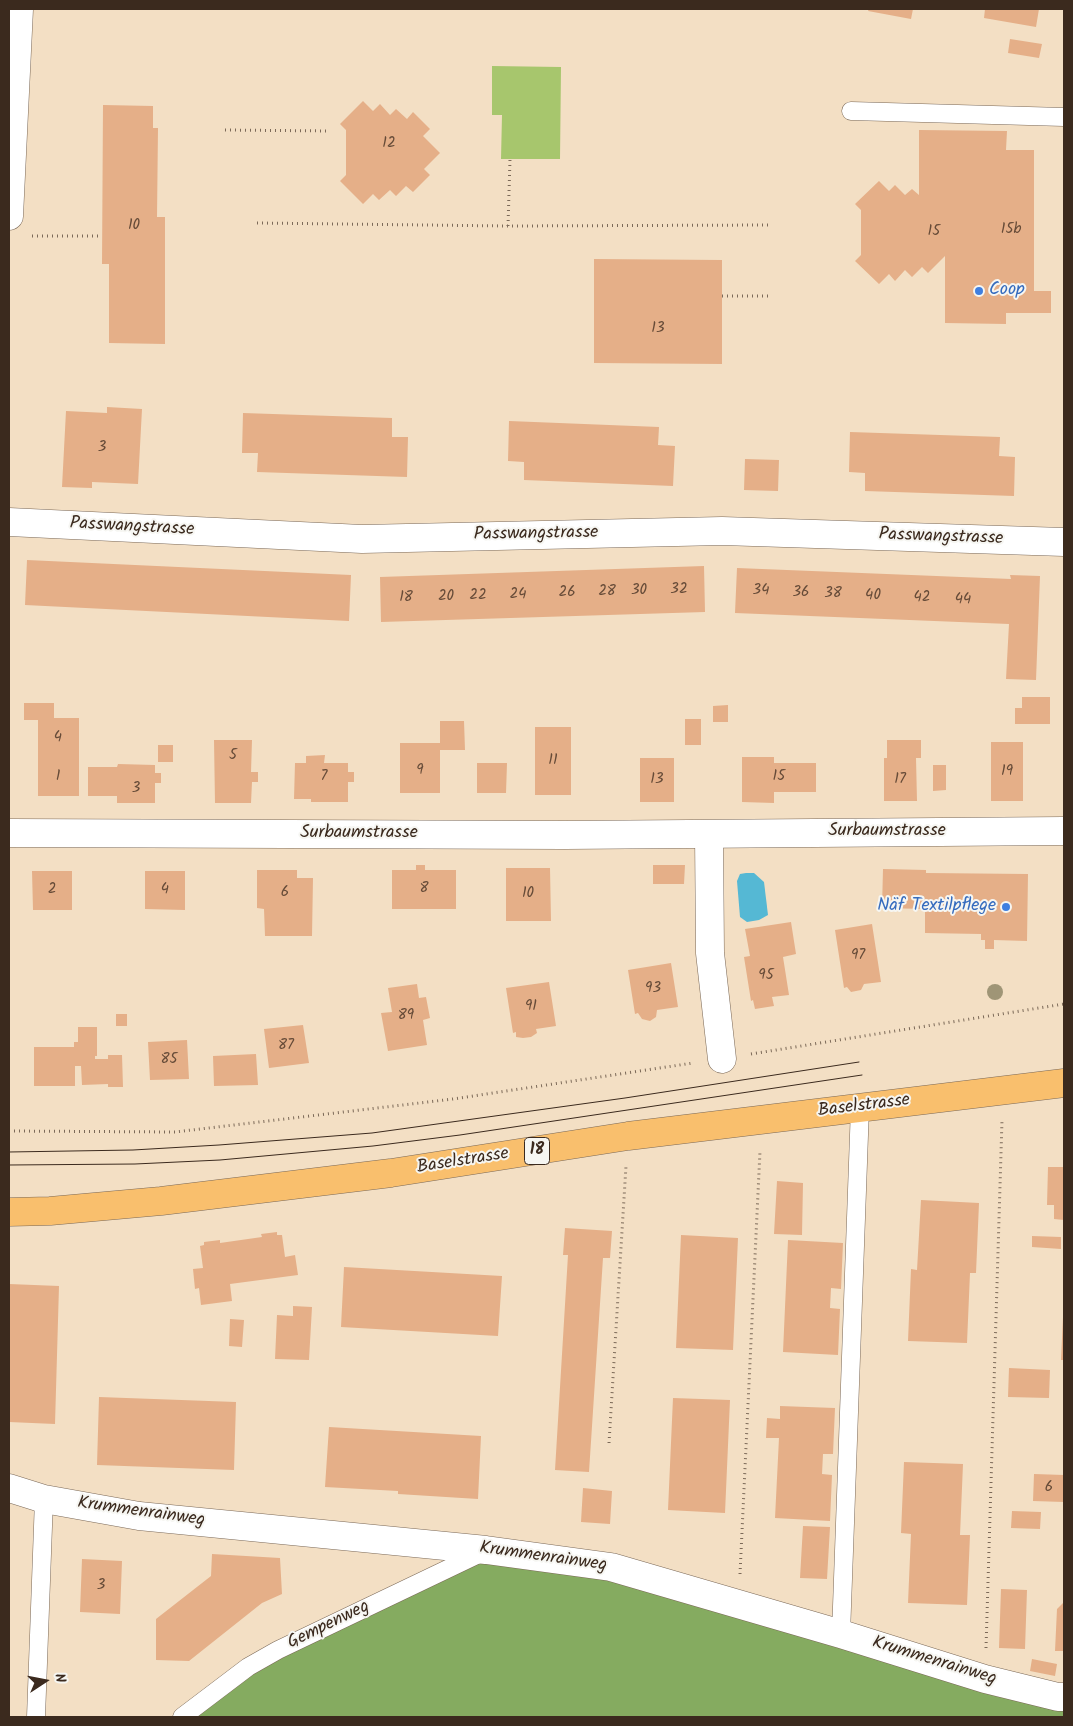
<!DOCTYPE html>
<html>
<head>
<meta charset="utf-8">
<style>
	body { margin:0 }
	#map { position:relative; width:1073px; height:1726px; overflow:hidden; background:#f3dfc4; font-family:Kalam,sans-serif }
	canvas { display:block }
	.frame { position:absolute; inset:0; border:10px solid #3b2a1e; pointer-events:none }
	.north { position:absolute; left:20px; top:1656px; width:50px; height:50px; -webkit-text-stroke:4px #f6f6f2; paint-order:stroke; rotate:79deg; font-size:14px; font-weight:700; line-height:20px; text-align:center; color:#3b2a1e }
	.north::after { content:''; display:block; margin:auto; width:18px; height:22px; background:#3b2a1e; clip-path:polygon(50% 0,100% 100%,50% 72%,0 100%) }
</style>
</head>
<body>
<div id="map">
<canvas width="1073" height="1726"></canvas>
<div class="frame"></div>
<div class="north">N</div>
</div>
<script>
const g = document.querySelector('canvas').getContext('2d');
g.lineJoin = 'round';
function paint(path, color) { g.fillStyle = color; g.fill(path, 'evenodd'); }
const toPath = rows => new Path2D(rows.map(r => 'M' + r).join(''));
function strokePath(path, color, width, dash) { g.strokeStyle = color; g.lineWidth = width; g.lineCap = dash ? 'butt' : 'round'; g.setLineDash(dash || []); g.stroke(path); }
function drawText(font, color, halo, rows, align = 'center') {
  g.font = font + ' Kalam,sans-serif'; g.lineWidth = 4; g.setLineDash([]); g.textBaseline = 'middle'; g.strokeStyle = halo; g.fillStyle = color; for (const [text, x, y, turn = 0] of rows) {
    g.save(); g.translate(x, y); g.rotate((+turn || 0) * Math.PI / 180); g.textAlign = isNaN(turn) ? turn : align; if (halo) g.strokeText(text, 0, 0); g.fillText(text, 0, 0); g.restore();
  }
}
paint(toPath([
	[492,66,561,67,560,159,501,159,502,115,492,115]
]), '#a7c66d');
paint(toPath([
	[486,1550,611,1567,1064,1697,1064,1717,182,1717,248,1667]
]), '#85ab60');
paint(toPath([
	[746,873,754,873,764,882,768,915,759,920,747,922,740,917,737,881,740,874]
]), '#55b8d4');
paint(toPath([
	[869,9,913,9,911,19,868,11],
	[985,9,1039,9,1036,27,984,18],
	[1010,39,1042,44,1039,58,1008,53],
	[363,101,373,111,380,104,390,115,396,109,407,119,413,112,430,129,423,136,440,153,424,169,430,175,413,192,406,186,396,196,390,190,379,200,373,194,363,204,340,181,346,175,346,130,340,124],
	[103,105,153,106,153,128,158,128,157,217,165,217,165,344,109,343,109,264,102,264],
	[919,130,1007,131,1006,150,1034,150,1034,291,1051,291,1051,313,1006,313,1006,324,945,323,945,256,928,273,922,267,912,277,905,270,895,281,889,274,879,284,855,261,861,255,861,210,855,204,879,181,889,191,895,185,905,195,912,189,919,195],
	[594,259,722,260,722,364,594,363],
	[107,407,142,409,138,484,92,482,92,488,62,487,66,411,107,413],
	[243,413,392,418,392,437,408,437,407,477,257,472,258,453,242,453],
	[509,421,659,427,658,445,675,446,673,486,524,480,524,462,508,461],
	[850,432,1000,437,999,456,1015,457,1014,496,865,491,865,473,849,472],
	[745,459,779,460,778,491,744,490],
	[27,560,351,575,349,621,25,605],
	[704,566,705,612,381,622,380,577],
	[737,568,1011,579,1010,575,1040,576,1036,680,1006,679,1009,624,735,613],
	[1022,697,1050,697,1050,724,1015,724,1015,708,1022,708],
	[24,703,54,703,54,718,79,718,79,796,38,796,38,720,24,720],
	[728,705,728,722,713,722,713,706],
	[685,719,701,719,701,745,685,745],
	[440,721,464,721,465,750,440,750,440,793,400,793,400,743,440,743],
	[535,727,571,727,571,795,535,795],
	[214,740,252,740,251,772,258,772,258,782,252,782,251,803,215,803],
	[887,740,921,740,921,758,916,758,917,801,884,801,884,758,887,758],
	[991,742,1023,742,1023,801,991,801],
	[158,745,173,745,173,762,158,762],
	[325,755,324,763,348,763,348,772,354,772,354,782,348,782,348,802,311,802,311,799,294,799,295,763,306,763,306,756],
	[742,757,774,757,774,763,816,763,816,792,774,792,774,803,742,802],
	[640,758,674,758,674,802,640,802],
	[477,763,507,763,506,793,477,793],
	[118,764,155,765,155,773,161,773,161,783,155,783,155,803,117,803,117,796,88,796,88,767,117,767],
	[933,765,946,765,946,790,933,791],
	[416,865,425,865,425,870,456,870,456,909,392,909,392,870,416,870],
	[653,865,685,865,684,884,653,884],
	[506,868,550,868,551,921,506,921],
	[883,869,926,870,926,873,1028,874,1027,941,994,940,994,949,985,949,985,940,981,940,981,934,925,933,925,909,882,908],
	[257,870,297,870,297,878,313,878,312,936,265,936,264,909,257,908],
	[32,871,72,871,72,910,33,910],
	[145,871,185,871,185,910,145,909],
	[791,922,796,954,783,957,789,995,772,997,774,1006,755,1009,753,1000,751,1001,744,957,750,956,745,929],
	[872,924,881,982,864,984,861,990,851,992,847,987,844,988,835,930],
	[671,963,678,1007,657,1010,656,1017,650,1021,642,1019,638,1013,635,1014,628,970],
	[549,982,556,1026,536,1029,537,1033,531,1037,523,1038,516,1037,516,1032,513,1033,506,988],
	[417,984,419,998,426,997,430,1018,423,1020,427,1045,388,1051,381,1013,392,1012,388,988],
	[116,1014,127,1014,127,1026,116,1026],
	[303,1025,309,1063,269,1068,264,1029],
	[78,1027,97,1027,97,1056,95,1056,95,1059,108,1059,108,1055,122,1055,123,1087,108,1087,108,1084,82,1085,81,1066,75,1066,75,1086,34,1086,34,1047,74,1047,74,1042,78,1042],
	[187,1040,189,1079,150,1080,148,1042],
	[256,1054,258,1085,214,1086,213,1056],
	[1048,1167,1064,1167,1064,1220,1054,1219,1054,1205,1047,1205],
	[777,1181,803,1183,802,1235,774,1234],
	[921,1200,979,1203,976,1273,970,1273,967,1343,908,1341,911,1269,917,1270],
	[565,1228,612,1231,610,1258,603,1258,589,1472,555,1470,568,1255,563,1255],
	[277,1232,277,1235,282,1235,285,1257,295,1255,298,1275,230,1284,232,1301,201,1305,199,1288,195,1289,193,1269,203,1268,200,1246,204,1245,204,1242,220,1240,220,1243,262,1237,261,1234],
	[681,1235,738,1238,733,1350,676,1348],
	[1032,1236,1061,1237,1061,1249,1032,1247],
	[788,1240,843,1243,841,1289,831,1288,830,1308,840,1309,838,1355,783,1352],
	[344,1267,502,1276,498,1336,341,1327],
	[9,1284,59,1286,55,1424,9,1422],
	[293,1306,312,1307,309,1360,275,1359,277,1315,293,1316],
	[1063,1317,1064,1317,1064,1360,1061,1360],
	[230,1319,244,1320,242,1347,229,1346],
	[1009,1368,1050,1370,1049,1398,1008,1397],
	[99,1397,236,1402,234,1470,97,1465],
	[673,1398,730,1400,725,1513,668,1510],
	[780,1406,835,1408,833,1454,823,1454,822,1474,832,1475,830,1521,775,1518,779,1438,766,1438,767,1418,780,1419],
	[329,1427,481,1436,478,1499,398,1494,398,1491,325,1487],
	[904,1462,963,1464,960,1535,970,1535,967,1605,908,1603,911,1534,901,1533],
	[1034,1474,1064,1475,1064,1502,1033,1501],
	[583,1488,612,1491,610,1524,581,1522],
	[1012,1511,1041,1512,1040,1529,1011,1528],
	[803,1526,830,1527,827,1579,800,1578],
	[212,1554,280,1558,282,1594,262,1603,189,1661,156,1660,156,1619,211,1576],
	[82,1559,122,1561,120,1614,80,1612],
	[1001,1589,1027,1590,1025,1649,999,1648],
	[1063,1603,1064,1603,1064,1651,1055,1651,1057,1609],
	[1032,1659,1057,1664,1055,1676,1030,1671]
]), '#e5af88');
const lane = toPath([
	[851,111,1064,117],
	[841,1634,860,1107],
	[36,1717,44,1499],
	[182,1717,248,1667,278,1650,483,1552]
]);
const street = toPath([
	[9,216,19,9],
	[9,522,362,539,722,531,1064,542],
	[9,833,565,835,1064,831],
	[709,834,710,953,722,1059],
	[9,1488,44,1499,139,1516,486,1550,611,1567,841,1634,985,1679,1058,1697,1064,1697]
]);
const primary = toPath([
	[9,1212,50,1211,161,1201,391,1173,628,1136,1064,1083]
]);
strokePath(lane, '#7b6958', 19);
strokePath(street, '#7b6958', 29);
strokePath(primary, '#7b6958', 29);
strokePath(toPath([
	[225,130,330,131],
	[257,223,508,226,770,225],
	[508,226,510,159],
	[32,236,102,236],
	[722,296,771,296],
	[751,1054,1064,1004],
	[9,1131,175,1132,453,1099,693,1063],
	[609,1443,626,1166],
	[740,1574,760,1151],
	[986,1648,1002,1120]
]), '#7b6958', 3, [1, 4]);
strokePath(lane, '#fff', 18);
strokePath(street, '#fff', 28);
strokePath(primary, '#f9bf6d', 28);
strokePath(toPath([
	[9,1152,133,1150,219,1145,372,1133,625,1098,859,1062],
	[9,1165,135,1164,220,1160,373,1146,460,1135,862,1075]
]), '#3b2a1e', 1);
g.fillStyle = '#9f9576';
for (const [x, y] of [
	[995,992]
]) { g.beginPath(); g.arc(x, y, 8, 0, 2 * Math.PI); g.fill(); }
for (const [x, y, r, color] of [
	[979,291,5,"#3f7fe0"],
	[1006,907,5,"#3f7fe0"]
]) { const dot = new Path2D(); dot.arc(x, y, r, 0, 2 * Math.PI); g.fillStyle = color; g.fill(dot); strokePath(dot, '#f6f6f2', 2); }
drawText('15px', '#664b38', null, [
	["12",389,144],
	["10",134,226],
	["15b",1011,230],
	["15",934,232],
	["13",658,329],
	["3",102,448],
	["32",679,590],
	["30",639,591],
	["34",761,591],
	["28",607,592],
	["26",567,593],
	["36",801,593],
	["38",833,594],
	["24",518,595],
	["22",478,596],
	["40",873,596],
	["20",446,597],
	["18",406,598],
	["42",922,598],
	["44",963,600],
	["4",58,738],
	["5",233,756],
	["11",553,761],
	["9",420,771],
	["19",1007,772],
	["1",58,777],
	["7",324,777],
	["15",779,777],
	["13",657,780],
	["17",900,780],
	["3",136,789],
	["8",424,889],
	["2",52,890],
	["4",165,890],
	["6",285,893],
	["10",528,894],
	["97",858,956],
	["95",766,976],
	["93",653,989],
	["91",531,1007],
	["89",406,1016],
	["87",286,1046],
	["85",169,1060],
	["6",1049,1488],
	["3",101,1586]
]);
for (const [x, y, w] of [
	[537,1151,25]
]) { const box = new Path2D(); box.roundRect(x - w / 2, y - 13.5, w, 27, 4); g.fillStyle = '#f6f6f2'; g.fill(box); strokePath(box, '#3b2a1e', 1); }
drawText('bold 16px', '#3b2a1e', null, [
	["18",537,1151]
]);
drawText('18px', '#366cbe', '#f6f6f2', [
	["Coop",989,291],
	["Näf Textilpflege",996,907,"right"]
], 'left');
drawText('18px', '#3b2a1e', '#f6f6f2', [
	["Passwangstrasse",132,528,3],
	["Passwangstrasse",536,535,-1],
	["Passwangstrasse",941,538,2],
	["Surbaumstrasse",887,832],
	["Surbaumstrasse",359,834],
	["Baselstrasse",864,1107,-7],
	["Baselstrasse",463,1162,-9],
	["Krummenrainweg",141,1513,8],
	["Krummenrainweg",543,1558,8],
	["Gempenweg",329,1626,-26],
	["Krummenrainweg",934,1662,17]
]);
</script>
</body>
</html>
